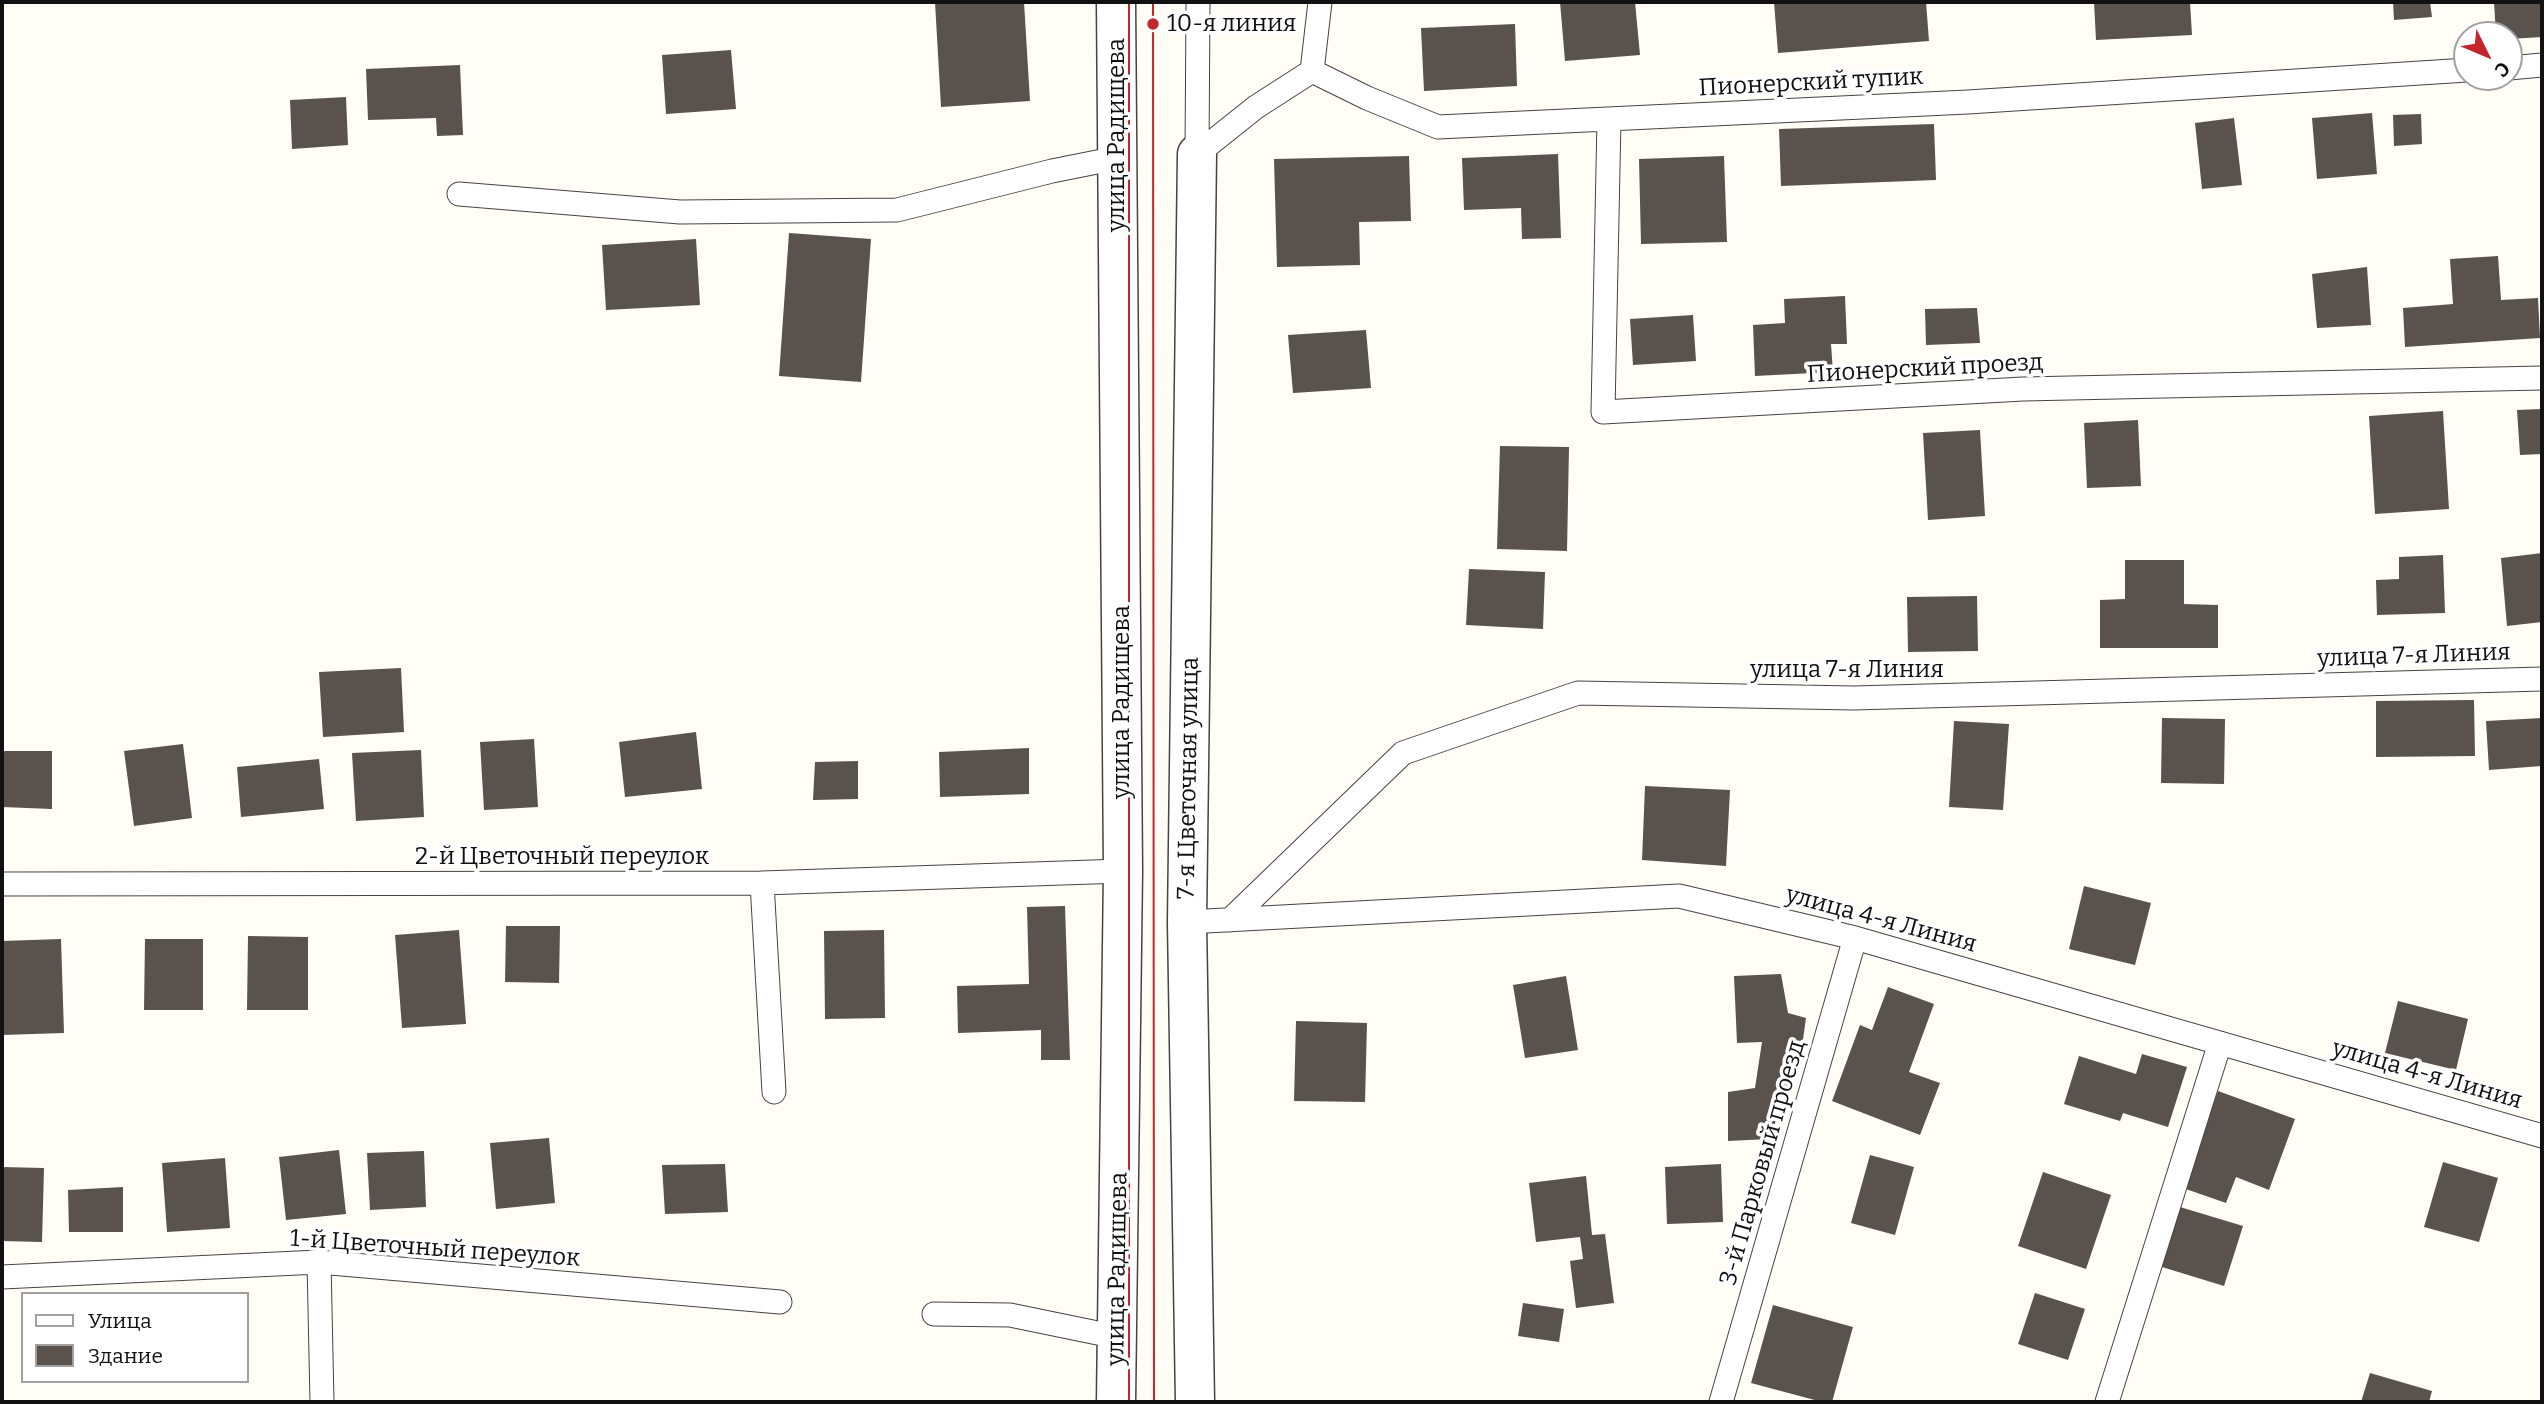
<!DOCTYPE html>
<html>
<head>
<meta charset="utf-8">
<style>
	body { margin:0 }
	#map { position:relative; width:2544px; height:1404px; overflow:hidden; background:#fffdf5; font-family:Bitter,serif }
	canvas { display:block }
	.frame { position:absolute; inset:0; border:4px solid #111; pointer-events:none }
	.legend { position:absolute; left:21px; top:1292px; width:228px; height:91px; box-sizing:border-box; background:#fff; border:2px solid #a0a0a0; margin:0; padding:9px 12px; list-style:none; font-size:21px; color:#111 }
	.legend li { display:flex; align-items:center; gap:14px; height:35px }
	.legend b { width:35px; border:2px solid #a0a0a0 }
	.north { position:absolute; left:2453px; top:21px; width:70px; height:70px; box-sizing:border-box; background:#fff; border:2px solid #a0a0a0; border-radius:50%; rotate:133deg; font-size:19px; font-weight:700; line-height:28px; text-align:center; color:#111 }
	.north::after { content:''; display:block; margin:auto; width:24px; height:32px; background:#c4262e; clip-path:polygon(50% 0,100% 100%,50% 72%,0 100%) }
</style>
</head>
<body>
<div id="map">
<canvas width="2544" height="1404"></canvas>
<div class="frame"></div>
<ul class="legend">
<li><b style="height:9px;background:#fff"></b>Улица</li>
<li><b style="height:19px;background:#5a524d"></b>Здание</li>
</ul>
<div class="north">С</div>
</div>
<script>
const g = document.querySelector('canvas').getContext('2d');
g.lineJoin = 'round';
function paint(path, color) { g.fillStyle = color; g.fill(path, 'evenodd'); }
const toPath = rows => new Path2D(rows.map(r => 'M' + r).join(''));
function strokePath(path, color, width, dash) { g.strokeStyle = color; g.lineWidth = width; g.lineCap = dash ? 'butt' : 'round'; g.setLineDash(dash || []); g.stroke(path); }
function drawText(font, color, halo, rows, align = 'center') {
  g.font = font + ' Bitter,serif'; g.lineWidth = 7; g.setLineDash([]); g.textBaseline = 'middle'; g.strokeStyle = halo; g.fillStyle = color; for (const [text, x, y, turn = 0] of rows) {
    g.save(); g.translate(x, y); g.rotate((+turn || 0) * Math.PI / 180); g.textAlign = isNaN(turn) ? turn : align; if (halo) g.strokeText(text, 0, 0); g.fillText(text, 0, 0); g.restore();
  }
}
paint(toPath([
	[935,2,1024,2,1030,101,941,107],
	[1560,2,1635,2,1640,55,1565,61],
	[1774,2,1926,2,1929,41,1778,53],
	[2094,2,2190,2,2192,35,2096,40],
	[2393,2,2430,2,2432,17,2394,20],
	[2494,2,2542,2,2542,37,2509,39,2509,35,2496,35],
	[1515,24,1517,86,1424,91,1421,28],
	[731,50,736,109,666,114,662,55],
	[460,65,463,135,437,136,436,118,368,120,366,69],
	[346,97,348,145,292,149,290,100],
	[2372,113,2377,174,2317,179,2312,118],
	[2421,114,2422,144,2394,146,2393,115],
	[2234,118,2242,185,2202,189,2195,123],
	[1934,124,1936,180,1781,186,1779,129],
	[1558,154,1561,238,1522,239,1521,208,1464,210,1462,158],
	[1409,156,1411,221,1359,222,1360,265,1277,267,1274,159],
	[1724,156,1727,242,1641,244,1639,159],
	[789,233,871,239,861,382,779,376],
	[696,239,700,305,606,310,602,245],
	[2498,256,2501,300,2538,298,2540,338,2405,347,2403,308,2453,304,2450,259],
	[2367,267,2371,325,2317,328,2312,274],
	[1845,296,1847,344,1831,344,1833,372,1755,376,1753,325,1785,323,1784,299],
	[1977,308,1980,343,1926,345,1925,309],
	[1693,315,1696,361,1633,365,1630,319],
	[1366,330,1371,388,1293,393,1288,335],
	[2542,409,2542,454,2520,455,2517,410],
	[2443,411,2449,509,2375,514,2369,416],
	[2138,420,2141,486,2087,488,2084,423],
	[1980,430,1985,516,1928,520,1923,433],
	[1500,446,1569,447,1567,551,1497,549],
	[2542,553,2542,622,2507,626,2501,558],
	[2443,555,2445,613,2377,615,2376,580,2399,579,2399,557],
	[2125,560,2184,560,2184,604,2218,605,2218,648,2100,648,2100,600,2125,599],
	[1469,569,1545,572,1543,629,1466,625],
	[1977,596,1978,651,1908,652,1907,597],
	[401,668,404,732,323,737,319,672],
	[2474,700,2475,756,2376,757,2376,701],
	[2162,718,2225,719,2224,784,2161,783],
	[2542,718,2542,766,2489,770,2486,721],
	[1954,721,2009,724,2003,810,1949,807],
	[696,732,702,789,625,797,619,742],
	[534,739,538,807,484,810,480,742],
	[183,744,192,818,134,826,124,751],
	[1029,748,1029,794,940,797,939,752],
	[421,750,424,817,356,821,352,753],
	[2,751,52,751,52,809,2,807],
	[319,759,324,809,241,817,237,767],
	[858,761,858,799,813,800,815,762],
	[1645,786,1730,790,1726,866,1642,860],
	[2084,886,2151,903,2135,965,2069,949],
	[1065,906,1070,1060,1041,1060,1041,1030,958,1033,957,986,1029,984,1027,907],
	[506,926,560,926,559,983,505,982],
	[459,930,466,1024,402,1028,395,935],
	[884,930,885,1018,825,1019,824,931],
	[248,936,308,937,308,1010,247,1010],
	[61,939,64,1033,2,1035,2,941],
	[145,939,203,939,203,1010,144,1010],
	[1781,974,1788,1013,1806,1018,1801,1054,1769,1139,1728,1141,1728,1092,1755,1088,1762,1042,1737,1043,1734,976],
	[1566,976,1578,1050,1525,1058,1513,985],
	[1888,987,1934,1004,1909,1072,1940,1083,1920,1135,1832,1101,1860,1025,1872,1030],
	[2398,1001,2468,1019,2456,1070,2385,1053],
	[1296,1021,1367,1023,1365,1102,1294,1101],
	[2142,1054,2187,1067,2168,1127,2123,1113,2120,1121,2064,1104,2079,1056,2136,1074],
	[2218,1091,2295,1119,2269,1190,2236,1177,2226,1203,2183,1188],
	[549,1138,555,1203,496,1209,490,1143],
	[339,1150,346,1214,286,1220,279,1157],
	[424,1151,426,1207,370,1210,367,1153],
	[1870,1155,1914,1167,1895,1235,1851,1223],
	[225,1158,230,1228,167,1232,162,1163],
	[2443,1162,2498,1178,2479,1242,2424,1227],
	[725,1164,728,1212,665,1214,662,1165],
	[1721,1164,1723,1222,1667,1224,1665,1167],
	[2,1167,44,1168,42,1242,2,1241],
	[2043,1172,2111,1195,2086,1269,2018,1246],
	[1586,1176,1592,1235,1605,1234,1614,1303,1576,1308,1570,1261,1583,1259,1580,1237,1536,1242,1529,1183],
	[123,1187,123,1232,69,1232,68,1190],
	[2180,1207,2243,1226,2224,1286,2162,1267],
	[2035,1293,2085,1309,2068,1360,2018,1344],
	[1523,1303,1564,1309,1559,1342,1518,1336],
	[1773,1305,1853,1327,1832,1402,1822,1402,1751,1383],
	[2370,1373,2432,1391,2429,1402,2361,1402]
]), '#5a524d');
const service = toPath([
	[2509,68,2542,65],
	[1312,71,1320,2],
	[1609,119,1603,412,2023,389,2542,378],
	[1197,154,1256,107,1312,71,1367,98,1438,127,1968,102,2467,70],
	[1197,154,1198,2],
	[459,194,680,212,897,210,1052,171,1117,158],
	[762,883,774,1092],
	[2,884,762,883,1123,871],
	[1230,920,1403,753,1578,693,1854,698,2542,679],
	[1187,922,1679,896,1855,938,2542,1136],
	[319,1262,322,1402],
	[2,1277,319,1262,780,1302],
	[934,1314,1010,1315,1117,1337],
	[1721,1402,1855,938],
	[2107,1402,2220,1043]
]);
const minor = toPath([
	[1116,2,1123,871,1116,1402],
	[1195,1402,1187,922,1197,154]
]);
strokePath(service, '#444', 25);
strokePath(minor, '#444', 41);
strokePath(service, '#fff', 23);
strokePath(minor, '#fff', 38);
strokePath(toPath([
	[1129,2,1129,1402],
	[1153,2,1154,1402]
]), '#c4262e', 2);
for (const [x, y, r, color] of [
	[1153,24,7,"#c4262e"]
]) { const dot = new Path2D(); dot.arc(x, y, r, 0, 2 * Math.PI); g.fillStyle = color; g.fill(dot); strokePath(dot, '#fff', 2.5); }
drawText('24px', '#111', '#fff', [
	["10-я линия",1167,24]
], 'left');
drawText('24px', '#111', '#fff', [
	["Пионерский тупик",1811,83,-3],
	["улица Радищева",1117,135,-90],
	["Пионерский проезд",1925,369,-3],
	["улица 7-я Линия",2414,656,-2],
	["улица 7-я Линия",1847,670],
	["улица Радищева",1122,702,-90],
	["7-я Цветочная улица",1189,778,-89],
	["2-й Цветочный переулок",562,857],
	["улица 4-я Линия",1881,920,15],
	["улица 4-я Линия",2427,1075,16],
	["3-й Парковый проезд",1763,1163,-74],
	["1-й Цветочный переулок",435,1249,4],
	["улица Радищева",1118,1269,-89]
]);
</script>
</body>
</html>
